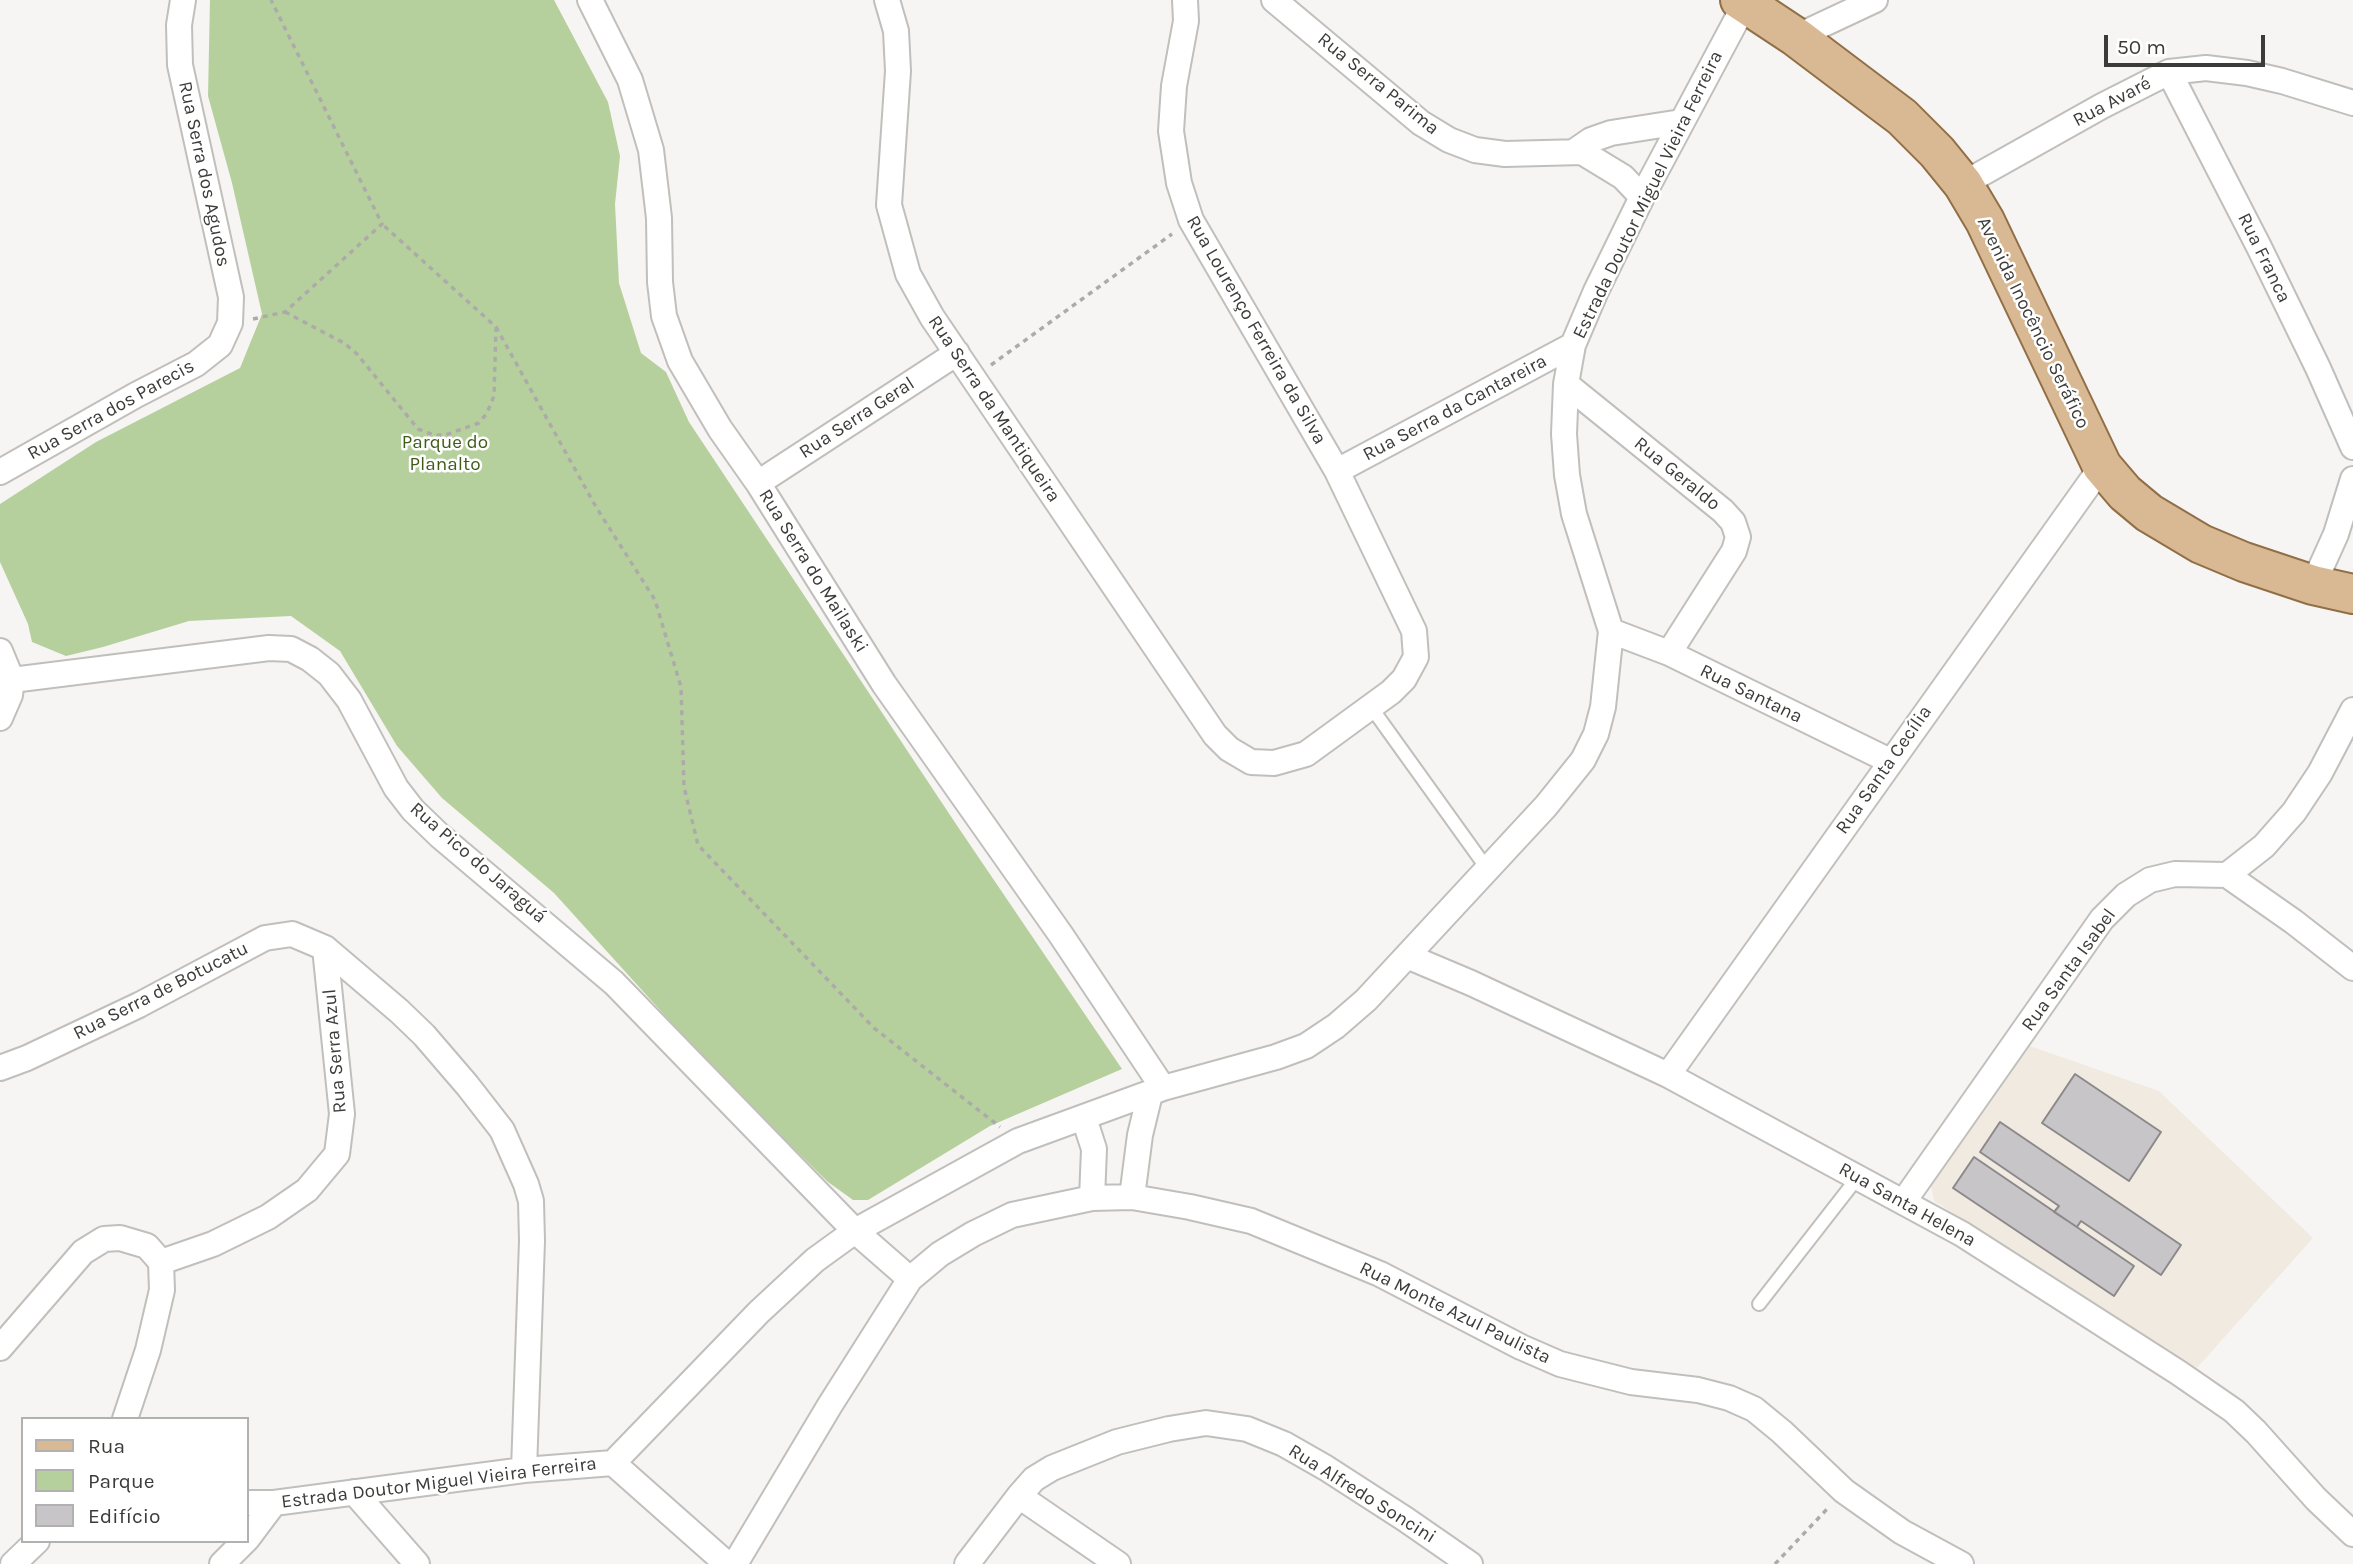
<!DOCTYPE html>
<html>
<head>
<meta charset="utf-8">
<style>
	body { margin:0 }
	#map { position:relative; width:2353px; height:1564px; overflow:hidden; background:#f7f5f3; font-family:Karla,sans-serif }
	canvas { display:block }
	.legend { position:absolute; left:21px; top:1417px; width:228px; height:126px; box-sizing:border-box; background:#fff; border:2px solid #b1b1b0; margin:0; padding:9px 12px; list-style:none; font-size:21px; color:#3b3b39 }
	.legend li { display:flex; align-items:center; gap:14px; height:35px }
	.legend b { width:35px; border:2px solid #b1b1b0 }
	.scale { position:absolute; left:2104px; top:35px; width:161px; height:32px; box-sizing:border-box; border:4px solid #3b3b39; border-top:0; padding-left:9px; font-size:21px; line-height:24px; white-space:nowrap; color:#3b3b39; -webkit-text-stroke:5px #fff; paint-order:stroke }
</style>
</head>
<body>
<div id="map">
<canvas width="2353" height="1564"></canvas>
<ul class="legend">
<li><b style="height:9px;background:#d9b994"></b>Rua</li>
<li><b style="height:19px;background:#b6d09d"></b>Parque</li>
<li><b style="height:19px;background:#c7c5c7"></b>Edifício</li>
</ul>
<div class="scale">50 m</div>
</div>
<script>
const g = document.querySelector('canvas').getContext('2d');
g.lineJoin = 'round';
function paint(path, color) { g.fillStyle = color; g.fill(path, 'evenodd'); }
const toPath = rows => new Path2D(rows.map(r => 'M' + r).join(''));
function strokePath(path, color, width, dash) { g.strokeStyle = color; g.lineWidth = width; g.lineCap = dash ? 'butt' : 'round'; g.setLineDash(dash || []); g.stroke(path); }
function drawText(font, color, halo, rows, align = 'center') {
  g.font = font + ' Karla,sans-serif'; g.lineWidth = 5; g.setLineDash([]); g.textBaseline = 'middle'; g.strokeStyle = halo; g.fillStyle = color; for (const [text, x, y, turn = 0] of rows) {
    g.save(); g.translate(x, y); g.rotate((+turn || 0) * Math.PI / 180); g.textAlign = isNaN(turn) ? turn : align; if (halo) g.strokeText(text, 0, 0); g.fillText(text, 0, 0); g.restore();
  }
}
paint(toPath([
	[2027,1045,2159,1091,2313,1238,2197,1368,1934,1201,1930,1182]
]), '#f1eae1');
paint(toPath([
	[210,0,554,0,608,102,620,156,615,204,619,283,641,353,666,372,689,422,958,827,1122,1069,990,1126,868,1200,853,1200,828,1182,716,1072,554,893,442,798,397,746,340,651,291,616,189,621,103,647,66,656,32,642,28,624,0,562,0,504,96,442,240,368,262,314,232,183,208,96]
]), '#b6d09d');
const building = toPath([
	[2075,1074,2161,1132,2129,1181,2042,1123,2075,1074],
	[2000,1122,2181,1245,2161,1275,2081,1221,2077,1227,2054,1212,2059,1206,1980,1152,2000,1122],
	[1974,1157,2134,1266,2114,1296,1953,1188,1974,1157]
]);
paint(building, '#c7c5c7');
strokePath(building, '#8c898b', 2);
const lane = toPath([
	[1371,707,1488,870],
	[1759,1304,1858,1177]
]);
const street = toPath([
	[590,0,630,80,651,150,659,218,660,282,664,316,680,361,720,429,758,483,884,684,1061,935,1163,1088],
	[887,0,896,31,898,71,889,205,908,274,932,317,1215,735,1229,749,1251,762,1274,763,1306,754,1391,692,1404,679,1416,657,1414,631,1337,471,1191,220,1179,183,1171,131,1174,86,1186,21,1185,0],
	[1274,0,1421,123,1449,140,1475,150,1505,154,1582,152,1623,177,1642,197],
	[1796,37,1875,0],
	[2169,72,2259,247,2318,368,2353,447],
	[1575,151,1591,140,1611,133,1681,122],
	[1963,184,2102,106,2169,72,2206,68,2247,73,2282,81,2353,103],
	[1566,384,1723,511,1733,522,1738,537,1734,551,1669,653],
	[1337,471,1573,345],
	[0,472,136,395,196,364,220,345,230,323,231,297,180,65,179,25,183,0],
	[758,483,957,353],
	[2313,585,2336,534,2353,479],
	[1611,631,1669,653,1890,761],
	[0,651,12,680,10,695,0,718],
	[12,680,269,648,291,649,310,659,329,674,349,700,396,788,413,810,440,836,614,983,855,1231,910,1279],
	[2227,875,2294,922,2353,968],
	[1407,956,1471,983,1668,1075,1962,1234,2179,1373,2234,1411,2256,1432,2316,1499,2353,1534],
	[0,1068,27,1058,139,1005,265,938,292,934,325,948,399,1011,424,1035,467,1085,502,1130,526,1184,531,1201,532,1241,524,1470],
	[1668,1075,2102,466],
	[1084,1118,1094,1149,1092,1198],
	[1132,1197,1140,1135,1150,1094],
	[1904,1201,2102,919,2126,895,2150,880,2175,874,2227,875,2264,846,2294,812,2320,773,2353,710],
	[161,1262,213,1244,268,1217,307,1190,337,1154,342,1114,325,948],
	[0,1348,83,1252,104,1239,120,1238,147,1246,161,1262,162,1290,148,1350,125,1419],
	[613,1463,727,1564],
	[354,1492,417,1564],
	[1019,1496,1118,1564],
	[247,1503,274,1503,524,1470,613,1463,759,1312,815,1260,855,1231,1018,1141,1163,1088,1276,1057,1306,1046,1336,1026,1366,1000,1546,806,1583,760,1596,734,1603,707,1611,631,1574,514,1567,475,1564,434,1566,384,1573,345,1596,291,1642,197,1745,4],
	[247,1539,274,1503],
	[13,1564,37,1541],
	[222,1564,245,1541],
	[735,1564,830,1405,910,1279,940,1254,973,1234,1012,1215,1092,1198,1132,1197,1190,1207,1251,1221,1380,1274,1521,1347,1560,1364,1631,1382,1698,1390,1729,1398,1754,1409,1782,1432,1844,1491,1902,1532,1961,1564],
	[967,1564,1019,1496,1034,1479,1052,1468,1117,1442,1169,1429,1206,1423,1247,1429,1284,1444,1326,1468,1405,1519,1470,1564]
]);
const primary = toPath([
	[1740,0,1796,37,1902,117,1937,152,1963,184,1985,221,2102,466,2125,493,2149,513,2201,544,2244,562,2313,585,2353,594]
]);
strokePath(lane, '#c1bfbc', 16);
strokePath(street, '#c1bfbc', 28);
strokePath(primary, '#916f46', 42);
strokePath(toPath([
	[285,312,344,343,357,354,418,429,434,435,445,435,479,423,487,413,494,396,496,327,382,224],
	[253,319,285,312,382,224,271,0],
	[496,327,596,507,655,600,681,687,684,787,698,845,874,1028,1000,1127],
	[991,365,1172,234],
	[1775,1564,1829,1507]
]), '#acaba9', 3.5, [5, 5]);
strokePath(lane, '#fff', 12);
strokePath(street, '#fff', 24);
strokePath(primary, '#d9b994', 38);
drawText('19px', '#3b3b39', '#fff', [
	["Rua Serra Parima",1378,84,39],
	["Rua Avaré",2112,102,-28],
	["Rua Serra dos Agudos",204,174,78],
	["Estrada Doutor Miguel Vieira Ferreira",1648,195,-64],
	["Rua Franca",2264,258,64],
	["Avenida Inocêncio Seráfico",2033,323,64],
	["Rua Lourenço Ferreira da Silva",1256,330,60],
	["Rua Serra da Cantareira",1455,408,-28],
	["Rua Serra da Mantiqueira",994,409,56],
	["Rua Serra dos Parecis",111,410,-29],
	["Rua Serra Geral",857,418,-33],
	["Rua Geraldo",1677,474,39],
	["Rua Serra do Mailaski",813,571,58],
	["Rua Santana",1751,694,26],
	["Rua Santa Cecília",1884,770,-55],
	["Rua Pico do Jaraguá",478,863,41],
	["Rua Santa Isabel",2069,970,-54],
	["Rua Serra de Botucatu",161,991,-27],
	["Rua Serra Azul",335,1051,-95],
	["Rua Santa Helena",1907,1205,29],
	["Rua Monte Azul Paulista",1455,1313,26],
	["Estrada Doutor Miguel Vieira Ferreira",439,1483,-7],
	["Rua Alfredo Soncini",1362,1494,32]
]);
drawText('19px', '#3f5b19', '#fff', [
	["Parque do",445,443],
	["Planalto",445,465]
]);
</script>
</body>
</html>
